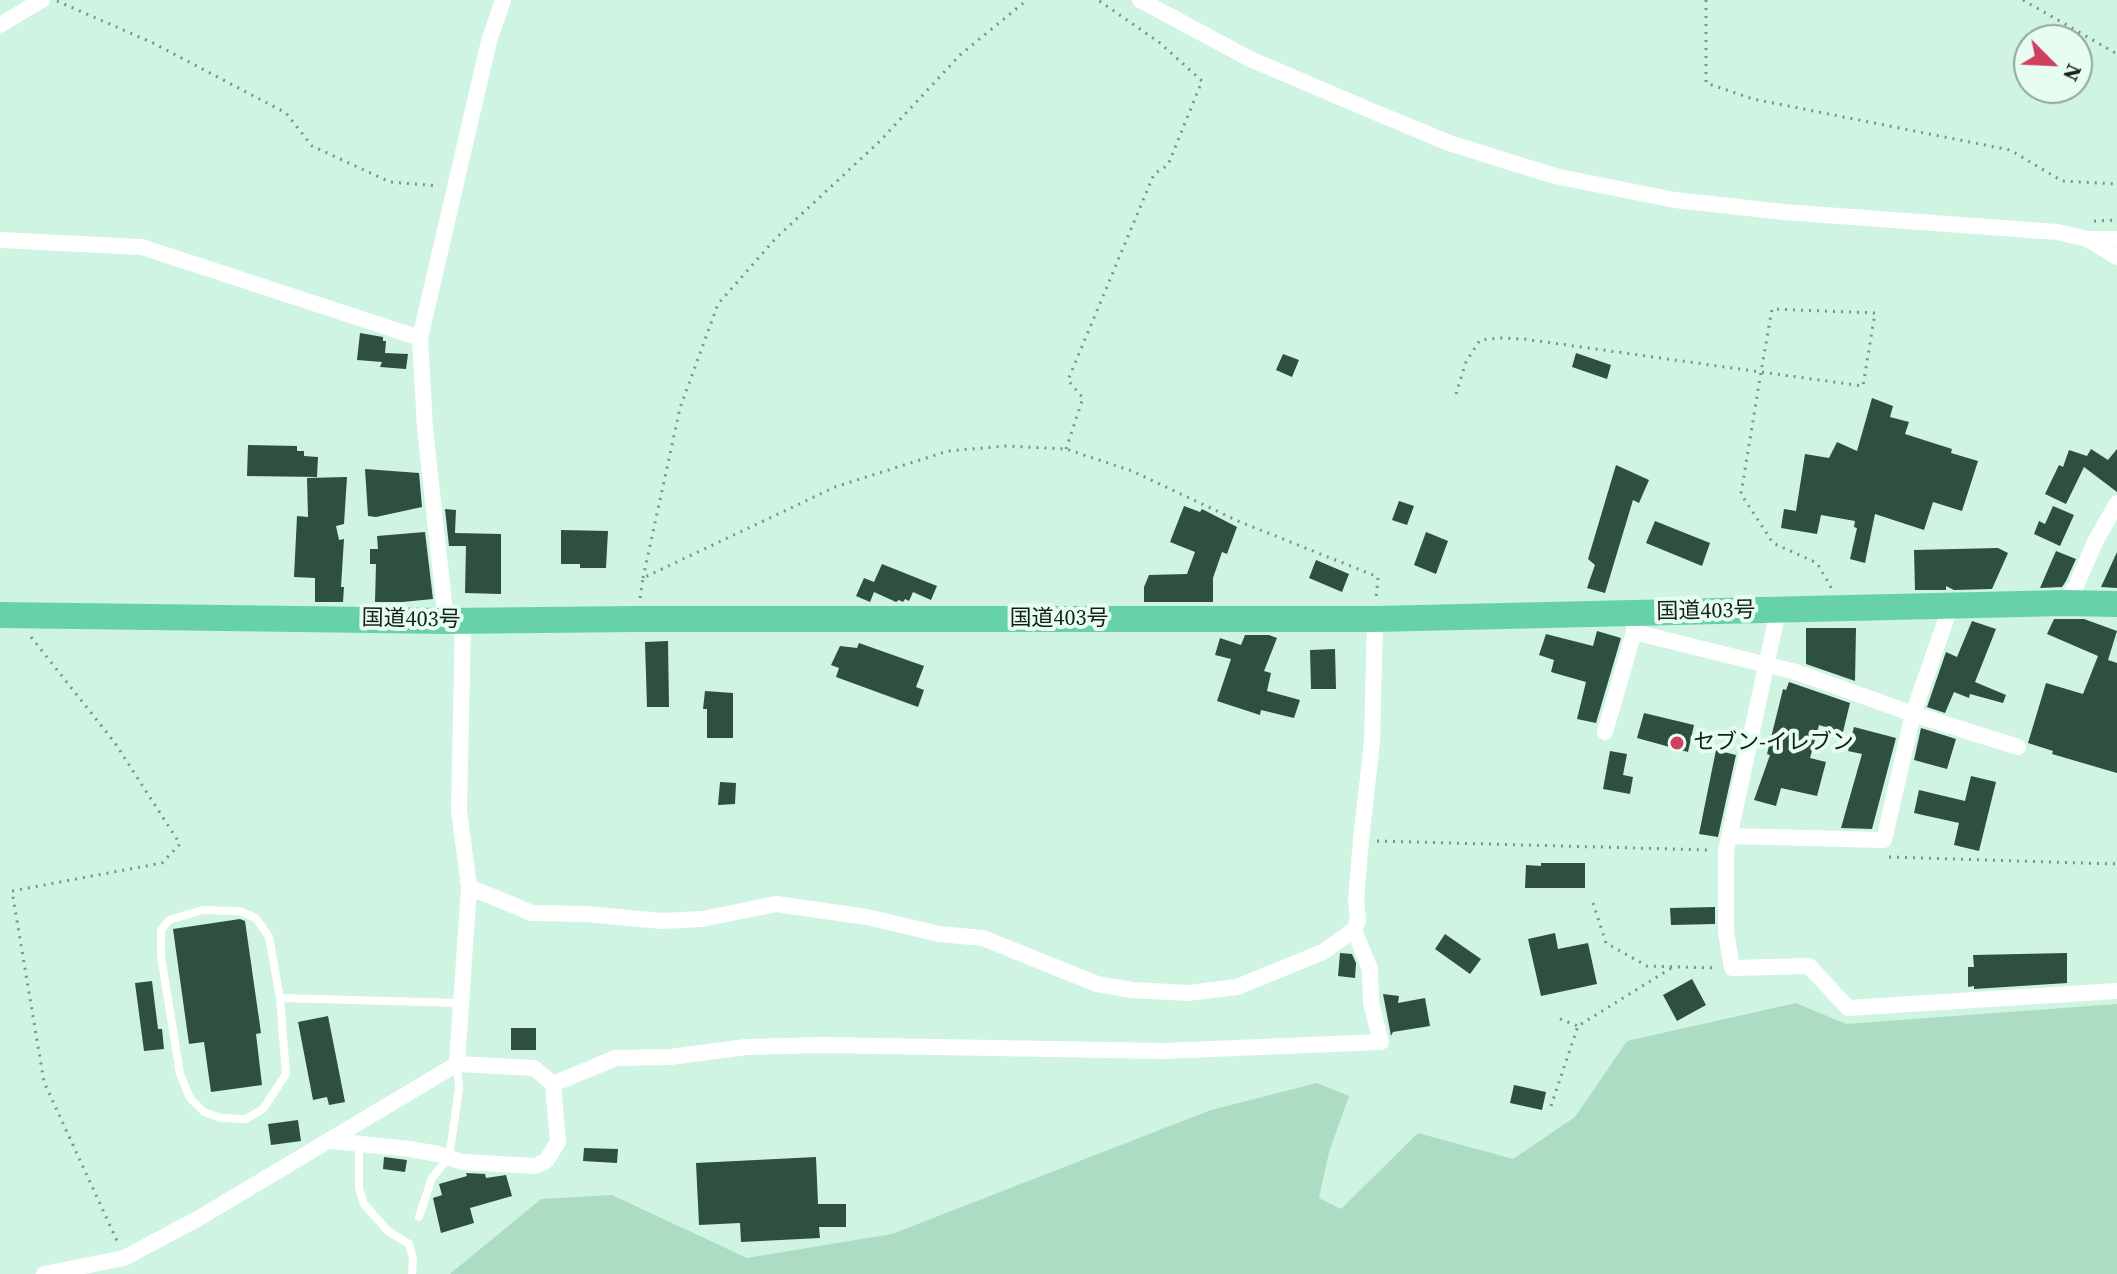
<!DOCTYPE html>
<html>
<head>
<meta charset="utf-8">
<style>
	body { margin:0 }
	#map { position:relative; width:2117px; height:1274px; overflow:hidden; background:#cff4e1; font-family:"Source Serif 4",serif }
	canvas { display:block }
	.north { position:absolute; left:2013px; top:24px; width:80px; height:80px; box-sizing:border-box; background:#e7fdf2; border:2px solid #92a59c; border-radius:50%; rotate:114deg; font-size:22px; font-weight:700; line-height:32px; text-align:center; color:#13201a }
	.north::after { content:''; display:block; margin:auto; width:28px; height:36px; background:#d0405c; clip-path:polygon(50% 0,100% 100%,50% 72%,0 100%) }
</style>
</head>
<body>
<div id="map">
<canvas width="2117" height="1274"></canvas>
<div class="north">N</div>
</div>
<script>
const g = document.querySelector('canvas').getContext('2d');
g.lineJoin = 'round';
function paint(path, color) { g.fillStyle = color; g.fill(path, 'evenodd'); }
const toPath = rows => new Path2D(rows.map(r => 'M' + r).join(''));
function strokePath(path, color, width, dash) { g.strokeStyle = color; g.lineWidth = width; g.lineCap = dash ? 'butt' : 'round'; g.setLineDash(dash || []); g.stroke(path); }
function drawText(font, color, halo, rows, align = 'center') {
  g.font = font + ' "Source Serif 4","Noto Sans JP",serif'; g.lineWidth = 8; g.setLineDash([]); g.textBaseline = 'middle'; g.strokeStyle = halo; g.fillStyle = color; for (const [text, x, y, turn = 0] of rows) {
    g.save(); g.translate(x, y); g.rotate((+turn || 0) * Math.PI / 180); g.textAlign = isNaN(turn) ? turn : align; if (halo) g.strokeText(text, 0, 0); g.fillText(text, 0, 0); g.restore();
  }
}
paint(toPath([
	[1796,1003,1846,1024,2117,1004,2117,1274,450,1274,541,1199,612,1195,747,1258,892,1234,1211,1110,1317,1083,1349,1096,1329,1152,1319,1198,1341,1209,1418,1133,1513,1159,1575,1117,1627,1041]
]), '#addcc4');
paint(toPath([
	[360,333,383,337,383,341,386,341,385,353,408,354,406,369,380,367,382,362,357,360],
	[1576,353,1611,365,1607,379,1572,367],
	[1283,354,1299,360,1292,377,1276,370],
	[1872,398,1893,406,1890,417,1909,422,1905,434,1952,449,1951,453,1978,461,1962,511,1933,502,1924,530,1875,514,1865,563,1850,559,1857,528,1854,527,1855,521,1821,515,1817,534,1781,528,1784,509,1796,511,1805,454,1829,458,1837,442,1857,451],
	[248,445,297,446,297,451,304,451,304,456,318,457,317,477,247,476],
	[2091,449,2108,460,2117,449,2117,492,2084,467,2066,504,2045,494,2059,465,2063,467,2069,450,2087,456],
	[1616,465,1649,480,1639,503,1633,500,1605,593,1587,588,1595,565,1588,559],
	[365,469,419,473,422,507,376,517,368,516],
	[347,477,344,524,336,526,339,540,344,539,341,587,344,587,343,602,315,602,315,578,294,577,297,516,308,517,307,478],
	[1399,501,1414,506,1407,525,1392,520],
	[1184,506,1200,512,1202,509,1237,527,1227,554,1222,552,1213,578,1213,602,1144,602,1144,587,1149,575,1187,574,1195,552,1170,542],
	[2053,506,2074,515,2060,546,2034,534,2039,521,2045,524],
	[445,509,456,510,455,533,501,534,501,594,465,593,466,546,449,546],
	[1655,521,1710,543,1702,566,1646,543],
	[561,530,608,531,606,568,580,568,580,564,561,564],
	[425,532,433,599,402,602,375,602,376,564,370,564,370,549,378,549,377,536],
	[1426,532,1448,541,1436,574,1414,565],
	[1998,548,2008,553,1992,589,1954,590,1946,586,1946,590,1915,590,1914,550],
	[2056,551,2076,559,2066,581,2062,587,2040,588],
	[2117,552,2117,588,2101,587],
	[1316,560,1349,574,1342,592,1309,578],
	[882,564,937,586,931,600,913,592,909,601,905,599,903,602,899,600,896,602,874,592,870,602,856,596,864,578,874,582],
	[2054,619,2084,619,2117,631,2108,660,2117,663,2117,773,2052,754,2053,751,2028,743,2046,683,2083,694,2098,656,2047,634],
	[1972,621,1996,629,1975,682,2006,695,2003,703,1970,694,1969,698,1954,692,1945,713,1927,707,1946,652,1957,657],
	[1806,628,1856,628,1855,681,1806,664],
	[1597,631,1621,638,1596,723,1577,719,1586,682,1551,672,1554,660,1539,655,1546,634,1593,646],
	[1245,635,1269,635,1277,638,1264,671,1271,673,1267,691,1300,700,1294,718,1261,710,1260,715,1217,701,1231,659,1215,655,1220,638,1241,645],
	[668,641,669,707,647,707,645,642],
	[859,643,924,666,916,687,924,690,918,707,836,677,839,668,831,665,840,646,857,648],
	[1335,649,1336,689,1311,689,1310,650],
	[1789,682,1850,703,1843,732,1819,725,1810,758,1826,762,1817,796,1781,788,1776,806,1754,800,1770,755,1767,754,1783,689,1786,690],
	[705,691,733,693,733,738,707,738,707,709,703,709],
	[1644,713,1694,725,1688,752,1637,738],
	[1854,727,1896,738,1872,829,1841,828,1862,754,1848,751],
	[1921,728,1956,739,1947,769,1914,760],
	[1716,750,1736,755,1718,837,1699,834],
	[1610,751,1627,754,1623,775,1633,777,1630,794,1603,789],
	[1971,776,1996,782,1979,851,1954,845,1959,823,1914,813,1919,790,1965,801],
	[720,782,736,783,735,804,718,805],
	[1541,863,1585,863,1585,888,1525,888,1526,865,1541,866],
	[1715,907,1715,924,1671,925,1670,908],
	[240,919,245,921,261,1033,256,1034,262,1085,211,1092,204,1042,189,1044,173,929],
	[1555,933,1558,949,1588,943,1597,984,1541,996,1528,939],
	[1445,934,1481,959,1470,974,1435,949],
	[1340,953,1352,954,1356,963,1355,978,1338,976],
	[2067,953,2067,983,1974,989,1974,986,1968,987,1968,967,1974,967,1973,955],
	[1692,979,1706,1005,1677,1021,1663,995],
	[152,981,158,1029,162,1029,164,1049,144,1051,135,983],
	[1383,994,1399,996,1398,1003,1425,998,1430,1026,1393,1032,1391,1036],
	[328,1016,345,1102,329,1105,327,1097,313,1100,298,1022],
	[511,1028,536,1028,536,1050,511,1050],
	[1514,1085,1546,1092,1542,1110,1510,1103],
	[298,1120,301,1141,271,1145,268,1124],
	[584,1148,618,1149,617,1163,583,1161],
	[384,1157,407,1160,405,1172,383,1169],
	[816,1157,818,1204,846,1204,846,1227,819,1227,820,1238,741,1242,740,1223,699,1225,696,1163],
	[466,1173,485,1174,486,1178,506,1175,512,1196,470,1208,474,1223,441,1233,433,1198,442,1195,439,1184,467,1176]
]), '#2f4f40');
strokePath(toPath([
	[1706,0,1706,83,1753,99,2010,150,2062,181,2117,184],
	[2023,0,2117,54],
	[57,1,153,43,286,113,312,146,390,182,439,186],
	[2094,221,2117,220],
	[1456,394,1466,362,1480,340,1500,338,1524,339,1761,372,1863,386,1875,313,1772,309,1761,372,1741,494,1773,543,1817,563,1832,589],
	[1066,449,1083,398,1068,380,1154,174,1168,165,1202,81,1160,43,1098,0],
	[643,578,680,408,718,304,776,238,880,141,960,55,1027,0],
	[640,598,643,578,835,487,948,451,1005,446,1066,449,1132,471,1238,521,1378,577,1376,599],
	[31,637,115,743,180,844,162,863,12,891,44,1082,118,1243],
	[1377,841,1709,850],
	[1889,857,2117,864],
	[1593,903,1606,943,1647,966,1717,968],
	[1560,1019,1578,1026],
	[1551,1106,1578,1026,1673,967]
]), '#799386', 3, [2, 6]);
strokePath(toPath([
	[203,910,239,911,256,918,269,937,280,998,286,1074,263,1109,246,1119,221,1118,204,1112,190,1098,180,1074,161,956,161,930,169,920,203,910],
	[280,998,461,1003],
	[359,1142,359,1188,364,1204,388,1231,409,1244,413,1259,412,1274],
	[419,1217,432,1178,449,1157,459,1089,457,1064]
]), '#fff', 8);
strokePath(toPath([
	[1140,0,1250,59,1372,111,1449,143,1555,176,1675,200,1784,212,2057,232,2088,239,2117,239],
	[0,25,42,0],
	[0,240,142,247,420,338],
	[2089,240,2117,257],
	[2064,603,2076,586,2095,542,2117,503],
	[1778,611,1726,851,1726,932,1732,968,1809,966,1848,1008,2117,991],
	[446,621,425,428,420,338,489,41,503,0],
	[1634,632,1796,672,1913,714,2018,747],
	[1605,732,1634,632,1634,623],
	[1730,836,1884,840,1913,714,1950,608],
	[469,887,532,913,586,914,662,921,702,919,776,904,867,917,939,934,983,938,1097,984,1132,990,1188,993,1237,987,1323,952,1354,930],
	[457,1064,469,887,459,810,463,621],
	[332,1141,410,1149,438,1154,462,1162,535,1166,546,1161,558,1142,553,1084],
	[44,1274,124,1258,199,1218,457,1064,534,1068,553,1084,616,1058,670,1057,746,1047,823,1045,1164,1051,1381,1042,1371,1003,1370,969,1354,930,1358,920,1356,901,1361,840,1372,742,1375,619]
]), '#fff', 16);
strokePath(toPath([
	[0,615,446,621,636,619,1375,619,2064,603,2117,604]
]), '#67d2a8', 26);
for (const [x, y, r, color] of [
	[1677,743,8,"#d0405c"]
]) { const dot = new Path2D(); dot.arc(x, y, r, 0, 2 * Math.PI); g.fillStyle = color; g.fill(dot); strokePath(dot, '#e7fdf2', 3); }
drawText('22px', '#13201a', '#e7fdf2', [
	["国道403号",1706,612,-1],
	["国道403号",1059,619],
	["国道403号",411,620,1]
]);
drawText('22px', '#13201a', '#e7fdf2', [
	["セブン-イレブン",1693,743]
], 'left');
</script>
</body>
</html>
